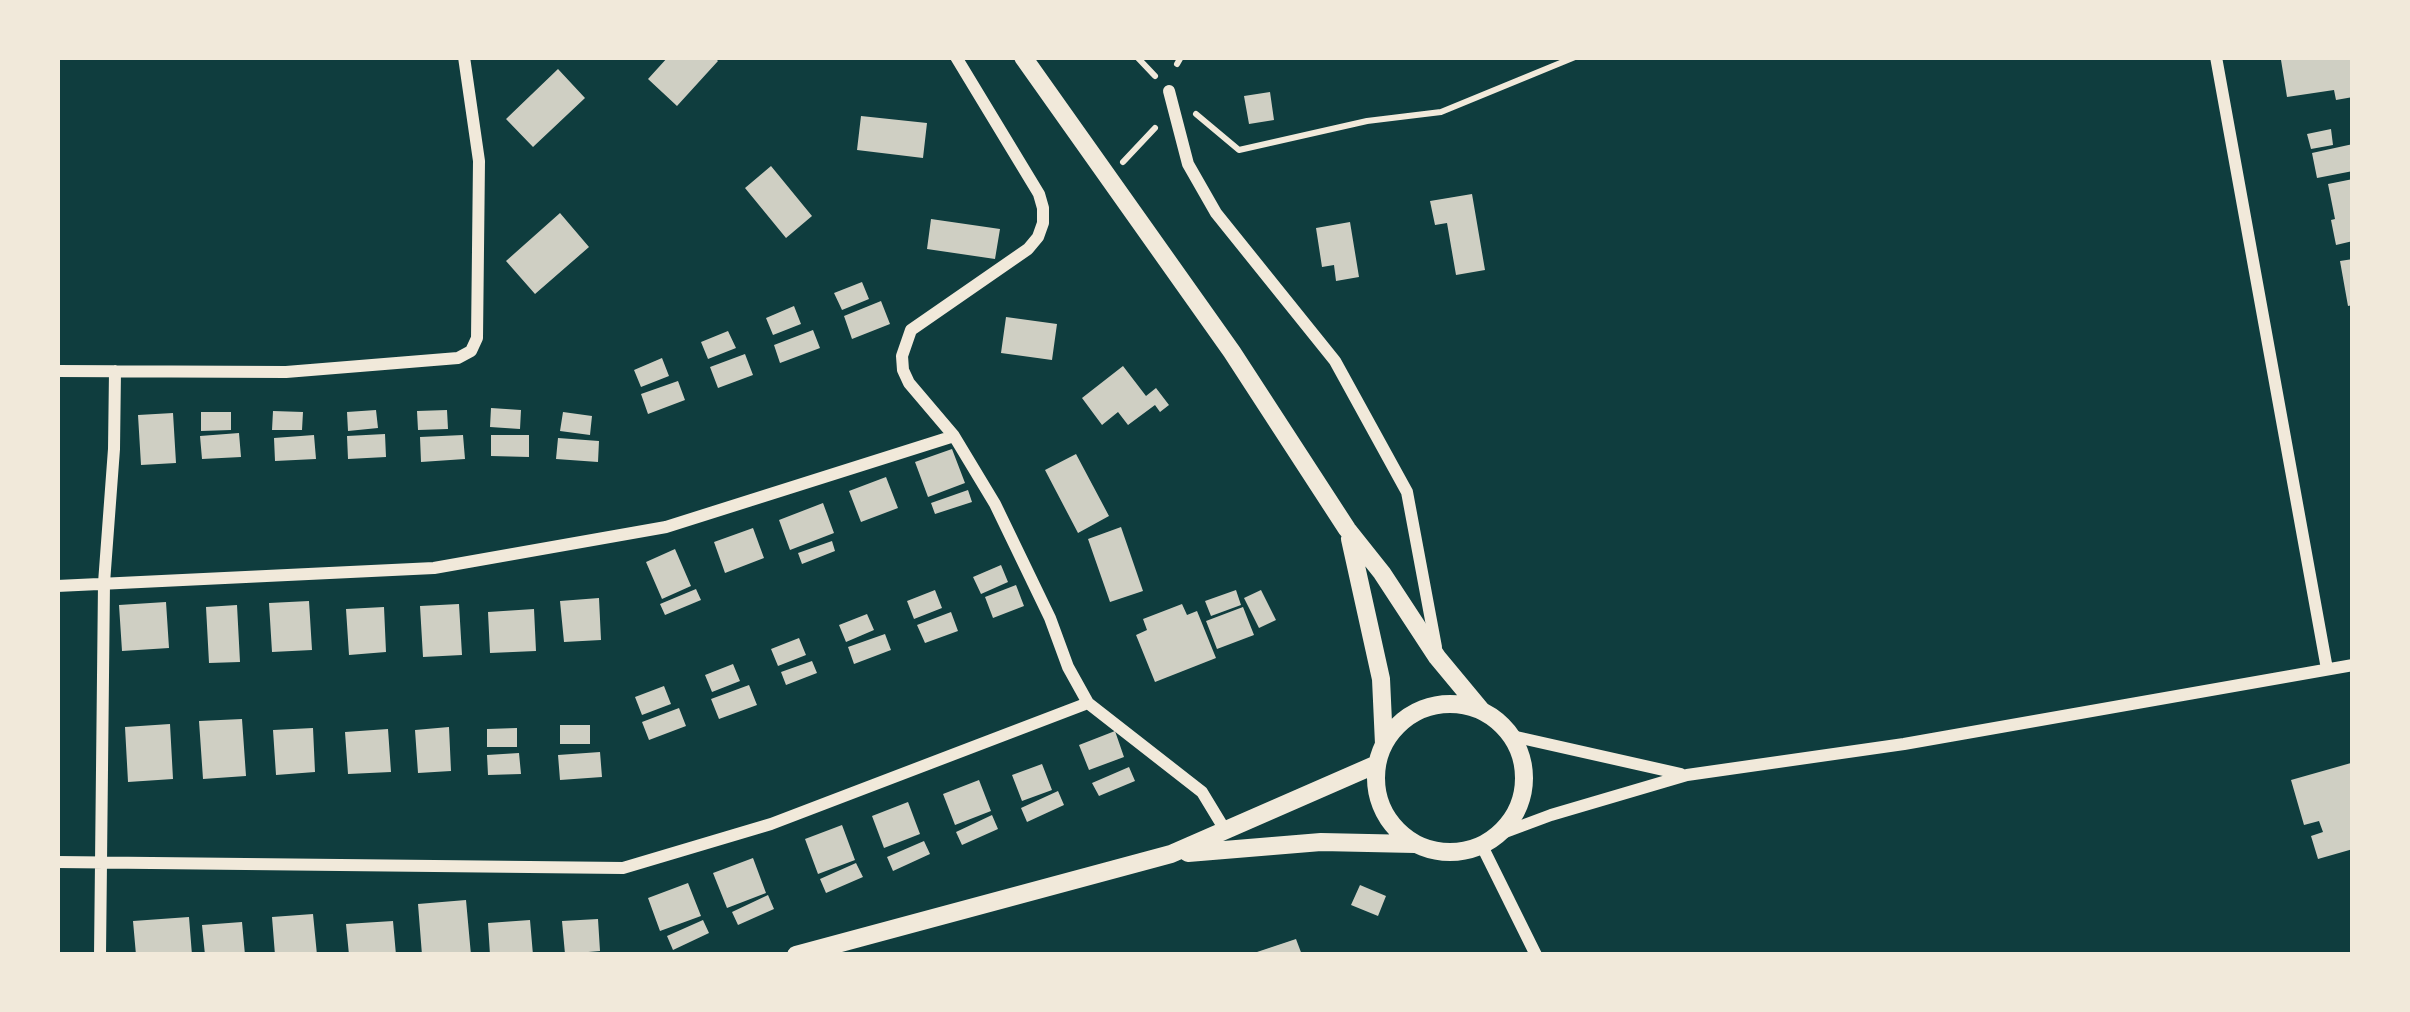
<!DOCTYPE html>
<html>
<head>
<meta charset="utf-8">
<style>
	body { margin:0 }
	#map { position:relative; width:2410px; height:1012px; overflow:hidden; background:#0f3d3e; font-family:"Asap Condensed",sans-serif }
	canvas { display:block }
	.frame { position:absolute; inset:0; border:60px solid #f1e9da; pointer-events:none }
</style>
</head>
<body>
<div id="map">
<canvas width="2410" height="1012"></canvas>
<div class="frame"></div>
</div>
<script>
const g = document.querySelector('canvas').getContext('2d');
g.lineJoin = 'round';
function paint(path, color) { g.fillStyle = color; g.fill(path, 'evenodd'); }
const toPath = rows => new Path2D(rows.map(r => 'M' + r).join(''));
function strokePath(path, color, width, dash) { g.strokeStyle = color; g.lineWidth = width; g.lineCap = dash ? 'butt' : 'round'; g.setLineDash(dash || []); g.stroke(path); }
paint(toPath([
	[668,57,714,57,718,61,677,106,648,79],
	[2301,57,2353,57,2353,97,2336,100,2334,90,2287,97,2281,60],
	[558,69,585,98,533,147,506,119],
	[1270,92,1274,120,1249,124,1244,96],
	[861,116,927,123,923,158,857,150],
	[2331,129,2333,145,2311,149,2307,134],
	[2353,144,2353,171,2317,178,2312,153],
	[771,166,812,216,786,238,745,188],
	[2353,179,2353,241,2336,245,2331,220,2335,219,2328,184],
	[1472,194,1485,270,1456,275,1447,223,1435,225,1430,201],
	[560,213,589,247,535,294,506,261],
	[931,219,1000,229,995,259,927,249],
	[1350,222,1359,277,1336,281,1334,265,1322,267,1316,228],
	[2353,259,2353,305,2348,306,2340,261],
	[862,282,869,299,842,310,834,293],
	[881,301,890,324,852,339,844,316],
	[794,306,801,324,773,335,766,318],
	[1006,317,1057,324,1052,360,1001,353],
	[813,330,820,348,780,363,774,345],
	[728,331,736,348,708,359,701,342],
	[745,354,753,375,718,388,710,367],
	[662,358,669,376,641,387,634,370],
	[1123,366,1146,396,1156,388,1169,405,1160,412,1155,405,1128,425,1118,412,1102,425,1082,398],
	[678,381,685,400,648,414,641,394],
	[491,408,521,410,520,429,490,427],
	[376,410,378,428,348,431,347,412],
	[447,410,448,429,418,430,417,411],
	[273,411,303,412,302,430,272,430],
	[201,412,231,412,231,430,201,431],
	[563,412,592,416,590,435,560,431],
	[173,413,176,463,141,465,138,415],
	[239,433,241,457,202,459,200,436],
	[385,434,386,457,348,459,347,436],
	[314,435,316,459,275,461,274,438],
	[463,435,465,459,421,462,420,437],
	[491,435,529,435,529,457,491,456],
	[558,438,599,441,598,462,556,459],
	[952,449,965,483,928,497,915,462],
	[1076,454,1109,516,1078,533,1045,470],
	[886,477,898,508,861,522,849,491],
	[968,490,972,502,935,514,931,503],
	[823,503,834,533,790,550,779,520],
	[1121,527,1143,591,1110,602,1088,539],
	[753,528,764,558,725,573,714,542],
	[832,541,835,551,802,564,798,553],
	[675,549,691,586,662,599,646,562],
	[1001,565,1008,582,981,594,973,577],
	[1016,585,1024,606,993,618,985,597],
	[696,589,701,600,665,615,660,604],
	[935,590,942,608,914,619,907,601],
	[1236,590,1241,605,1211,616,1205,601],
	[1261,590,1276,620,1259,628,1244,598],
	[599,598,601,640,564,642,560,601],
	[309,601,312,650,272,652,269,603],
	[166,602,169,648,122,651,119,605],
	[459,604,462,655,423,657,420,606],
	[1182,604,1187,615,1197,611,1216,658,1155,682,1136,635,1147,630,1143,619],
	[237,605,240,662,209,663,206,607],
	[384,607,386,652,349,655,346,609],
	[1243,607,1254,635,1217,649,1206,621],
	[534,609,536,651,490,653,488,612],
	[951,612,958,631,925,643,917,625],
	[867,614,874,630,846,642,839,625],
	[885,634,891,650,854,664,848,647],
	[799,638,806,655,778,666,771,649],
	[812,661,817,673,786,685,781,672],
	[733,664,740,681,712,692,705,675],
	[749,685,757,705,719,719,711,699],
	[664,686,671,704,642,715,635,697],
	[679,708,686,726,649,740,642,722],
	[242,719,246,776,203,779,199,721],
	[170,724,173,779,128,782,125,727],
	[560,725,590,725,590,744,560,744],
	[449,727,451,771,418,773,415,730],
	[313,728,315,772,276,775,273,730],
	[517,728,517,747,487,747,487,729],
	[388,729,391,772,348,774,345,732],
	[1115,731,1124,757,1089,770,1079,745],
	[600,752,602,777,560,780,558,755],
	[519,753,521,774,488,775,487,755],
	[2351,763,2353,849,2318,859,2311,836,2323,832,2319,821,2304,825,2291,780],
	[1042,764,1052,790,1022,801,1012,775],
	[1129,767,1135,781,1099,796,1092,783],
	[979,780,991,811,955,825,943,794],
	[1058,791,1064,805,1027,822,1021,808],
	[908,802,920,834,884,848,872,816],
	[992,815,998,829,962,845,956,832],
	[842,825,855,860,818,874,805,839],
	[924,841,930,854,893,871,887,857],
	[753,858,766,893,727,908,713,873],
	[856,863,863,877,826,893,820,879],
	[688,883,701,916,660,931,648,898],
	[1360,885,1386,896,1378,916,1351,905],
	[768,895,774,909,738,925,732,912],
	[466,900,471,955,422,955,418,904],
	[313,914,317,955,275,955,272,917],
	[189,917,192,955,136,955,133,921],
	[598,919,600,951,565,954,562,921],
	[530,920,533,955,490,955,488,923],
	[703,920,709,933,673,950,667,936],
	[393,921,396,955,349,955,346,924],
	[242,922,245,955,205,955,202,925],
	[1296,939,1302,955,1251,955,1251,954]
]), '#cfcfc3');
strokePath(toPath([
	[1137,57,1155,76],
	[1177,64,1181,57],
	[1196,114,1239,150,1367,121,1441,112,1575,57],
	[1123,162,1155,128]
]), '#f1e9da', 6);
strokePath(toPath([
	[956,57,1039,194,1043,208,1043,223,1038,237,1028,249,911,330,902,356,903,370,909,383,954,436,995,504,1050,618,1068,667,1088,703,1202,792,1225,830],
	[2216,57,2327,669],
	[1169,91,1188,164,1216,213,1335,361,1407,492,1436,647],
	[57,371,286,372,458,358,471,351,477,338,479,161,464,57],
	[57,586,434,568,666,527,954,436],
	[1512,736,1681,774],
	[1500,834,1551,815,1687,775,1904,744,2353,665],
	[1482,846,1536,955],
	[57,862,623,868,771,824,1088,703],
	[100,955,104,583,114,449,115,371]
]), '#f1e9da', 12);
strokePath(toPath([
	[1023,57,1232,352,1347,529,1382,573,1437,657,1481,710],
	[1350,539,1381,679,1384,744],
	'1376 778a74 74 0 1 1 148 0a74 74 0 1 1-148 0Z',
	[1188,853,1321,842,1415,844],
	[796,955,1171,854,1377,764]
]), '#f1e9da', 18);
</script>
</body>
</html>
